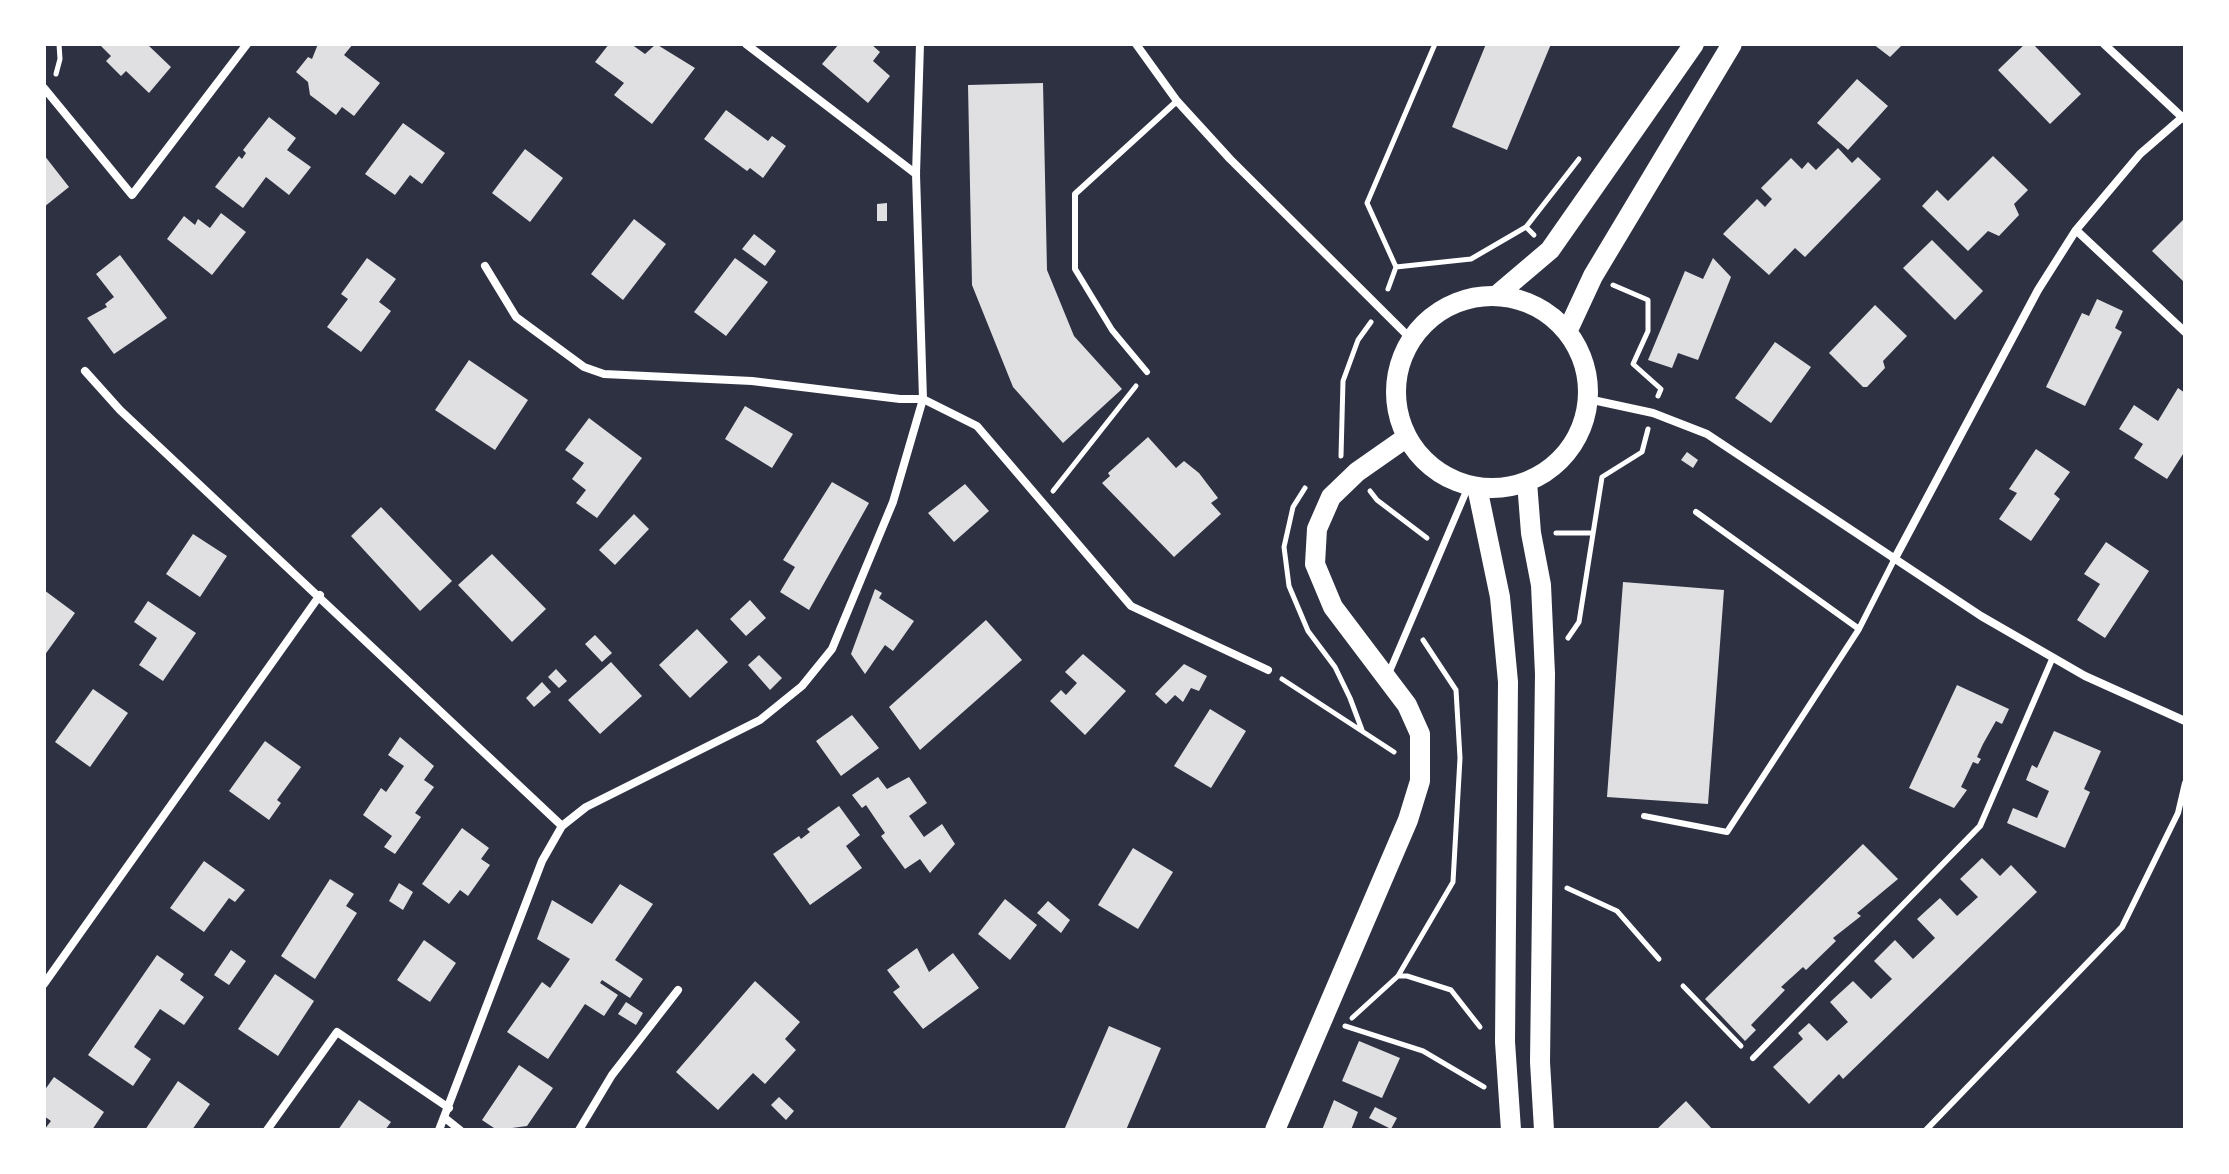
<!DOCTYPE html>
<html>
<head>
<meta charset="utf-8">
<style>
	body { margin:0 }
	#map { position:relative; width:2229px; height:1174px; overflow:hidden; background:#2d3142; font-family:Signika,sans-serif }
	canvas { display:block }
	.frame { position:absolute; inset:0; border:46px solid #fff; pointer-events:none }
</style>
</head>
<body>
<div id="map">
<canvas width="2229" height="1174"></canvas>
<div class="frame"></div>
</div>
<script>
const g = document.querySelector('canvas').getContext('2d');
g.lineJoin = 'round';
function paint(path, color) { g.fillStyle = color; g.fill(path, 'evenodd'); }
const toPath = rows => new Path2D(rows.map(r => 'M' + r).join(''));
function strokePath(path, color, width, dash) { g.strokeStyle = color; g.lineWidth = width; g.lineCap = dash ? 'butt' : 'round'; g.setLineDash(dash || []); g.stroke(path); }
paint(toPath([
	[103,44,149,46,171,67,149,93,126,71,121,76,106,61,111,56,101,46],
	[318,44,353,44,344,55,380,83,354,116,342,107,336,115,318,101,310,95,308,82,296,72,308,57,312,59],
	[609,44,631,44,645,54,656,44,695,68,652,124,614,95,624,83,595,62],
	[839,44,871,44,880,52,873,61,890,76,868,103,822,64],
	[1486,44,1551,44,1507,150,1452,127],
	[1873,44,1903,44,1890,57],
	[2025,44,2033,44,2081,94,2050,124,1998,70],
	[1857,79,1888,106,1848,150,1817,123],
	[1043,83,1047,270,1074,336,1122,389,1063,443,1013,387,972,285,968,85],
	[726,110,768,141,772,136,786,146,763,178,750,168,747,171,704,139],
	[269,117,296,138,287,150,311,167,289,195,266,177,243,208,215,187,239,156,242,159,246,153,243,150],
	[403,123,445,153,422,184,410,175,395,195,365,174],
	[1838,148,1852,163,1858,157,1881,179,1805,257,1795,248,1769,275,1723,234,1757,199,1765,207,1772,199,1761,188,1791,158,1802,169,1808,162,1816,170],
	[525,149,563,178,530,222,492,193],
	[44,155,69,187,44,207],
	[1993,156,2028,190,2014,204,2019,215,1999,236,1988,231,1968,251,1922,206,1937,190,1948,201],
	[887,203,887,221,877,221,877,204],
	[221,213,246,232,212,275,167,239,184,216,195,225,198,219,210,228],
	[2185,218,2185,283,2152,251],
	[634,219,666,244,623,300,591,274],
	[754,234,776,251,765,266,742,249],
	[1932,240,1983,291,1955,320,1903,268],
	[120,255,167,318,114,354,87,318,107,307,105,304,114,297,96,274],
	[367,258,396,279,379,302,391,311,361,352,327,327,348,299,341,294],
	[735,258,768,282,726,336,694,312],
	[1713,258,1731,277,1698,360,1678,353,1672,368,1648,360,1685,271,1703,279],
	[2097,299,2123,311,2115,328,2122,332,2085,406,2046,387,2082,313,2089,316],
	[1875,305,1907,336,1883,361,1885,368,1867,387,1863,387,1829,353],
	[1775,342,1811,367,1771,423,1735,398],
	[469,360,528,400,495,450,435,410],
	[2178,388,2185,393,2185,451,2167,479,2134,458,2143,444,2119,429,2134,405,2158,421],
	[745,406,793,434,772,468,725,439],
	[589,418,642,458,597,518,576,503,586,490,572,479,584,463,565,450],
	[1148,437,1176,468,1184,461,1199,473,1218,498,1211,503,1221,514,1174,557,1102,483,1110,476,1108,473],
	[2036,449,2070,472,2054,494,2060,499,2031,541,1999,519,2017,493,2009,489],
	[1687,452,1698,460,1693,468,1681,460],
	[832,482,869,503,809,610,780,592,795,567,783,560],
	[965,484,989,511,954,542,928,513],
	[381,507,452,581,420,611,351,536],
	[634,514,649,529,615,565,599,550],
	[193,534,227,556,200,597,166,574],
	[2106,542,2149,571,2105,638,2077,620,2100,584,2084,574],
	[492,554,546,609,512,642,458,585],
	[1623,582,1724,590,1708,804,1607,797],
	[875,589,882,593,879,598,914,621,893,651,885,645,865,674,851,654],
	[44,590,75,613,44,656],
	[750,600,766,618,746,636,730,619],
	[148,601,196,633,163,681,139,665,157,638,134,622],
	[986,620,1022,660,920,750,889,707],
	[697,629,728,662,690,698,659,665],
	[595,635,612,653,602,662,585,644],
	[1083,654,1126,691,1085,735,1050,701,1061,690,1066,695,1077,683,1065,672],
	[759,655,782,678,770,690,748,665],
	[611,662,642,696,600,734,568,700],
	[1184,664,1207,676,1199,691,1191,688,1183,702,1175,695,1166,704,1155,694],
	[556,669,567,681,559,688,548,677],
	[542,682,551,692,534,707,526,698],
	[1957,685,2009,709,2002,724,1996,721,1983,744,1977,757,1981,759,1978,764,1973,762,1961,787,1967,790,1954,808,1909,788],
	[93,689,128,713,90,767,55,742],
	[1210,709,1246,731,1211,788,1174,766],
	[852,715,879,748,841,776,816,741],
	[2054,731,2101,751,2084,789,2090,792,2065,848,2007,823,2013,808,2037,818,2049,791,2026,780,2032,765,2037,768],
	[400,737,434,766,424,780,434,787,415,813,421,817,395,854,384,847,392,836,363,815,381,788,386,792,404,766,388,755],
	[265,741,301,767,277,800,281,803,269,820,229,791],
	[878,777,887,789,909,777,927,803,909,816,924,837,942,824,955,844,930,873,920,859,905,869,881,836,885,833,866,805,862,808,852,795],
	[839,806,860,835,846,846,862,868,810,905,773,854,799,836,801,839,810,832,807,829],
	[462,828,489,848,481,859,490,865,468,896,460,890,449,904,422,884],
	[1863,844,1898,879,1857,913,1861,916,1833,938,1836,941,1806,970,1803,967,1781,987,1785,990,1751,1025,1756,1030,1745,1041,1705,999],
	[1133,848,1173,872,1138,929,1098,905],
	[1982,858,2000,876,2011,865,2037,892,1843,1079,1839,1074,1809,1104,1773,1067,1803,1039,1798,1033,1809,1023,1827,1041,1848,1022,1830,1002,1853,981,1871,999,1892,979,1874,961,1895,940,1913,959,1935,938,1917,919,1940,898,1957,916,1978,897,1960,879],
	[204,861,245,890,235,902,229,898,204,932,170,908],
	[330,879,354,894,346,906,357,913,315,979,281,956],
	[399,883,413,892,403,910,389,901],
	[620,884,653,904,615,960,643,979,630,998,602,980,600,983,618,995,604,1016,585,1004,548,1059,507,1032,542,982,550,988,570,959,537,939,552,900,592,924],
	[1005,899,1037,925,1010,960,978,934],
	[1048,901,1070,920,1061,933,1037,913],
	[424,940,456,963,430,1002,397,980],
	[917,948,929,972,953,953,979,988,923,1029,893,992,900,987,887,970],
	[231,950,246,961,229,985,214,975],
	[157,955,184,974,180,980,204,997,184,1025,160,1009,134,1047,151,1059,133,1086,88,1055],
	[275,974,314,1001,278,1056,238,1029],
	[755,981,800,1022,785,1039,796,1050,765,1084,753,1073,718,1110,676,1072],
	[626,1002,643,1013,636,1025,618,1014],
	[1109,1026,1161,1048,1126,1130,1064,1130],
	[1359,1041,1400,1058,1382,1098,1342,1081],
	[519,1065,553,1088,527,1126,497,1130,482,1120],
	[54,1077,104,1112,92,1130,44,1130,51,1121,44,1116,44,1091],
	[178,1081,210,1104,192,1130,145,1130],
	[779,1097,794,1111,786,1120,771,1105],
	[359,1100,391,1122,385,1130,338,1130],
	[1334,1100,1358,1112,1351,1130,1322,1130],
	[1686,1101,1713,1130,1656,1130],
	[1375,1107,1397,1118,1391,1129,1369,1118]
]), '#e0e0e3');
strokePath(toPath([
	[56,74,60,59,59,44],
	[1534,235,1526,227,1579,159],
	[1396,267,1471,259,1526,227],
	[1613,285,1648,300,1648,331,1633,364,1661,389,1658,396],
	[1388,289,1396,267,1367,203,1435,44],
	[1341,456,1343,381,1358,340,1371,322],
	[1305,488,1293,507,1284,547,1289,586,1308,631,1335,667,1350,698,1362,730],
	[1053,491,1136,386],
	[1370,491,1377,500,1427,538],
	[1556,533,1590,533],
	[1568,638,1579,622,1602,477,1642,452,1648,429],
	[1282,679,1394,752],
	[1567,888,1617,911,1659,959],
	[1398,976,1453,882,1460,758,1456,690,1423,640],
	[1683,986,1741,1046],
	[1352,1018,1398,976,1407,976,1451,990,1480,1027],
	[1345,1026,1423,1051,1484,1087]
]), '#fff', 5);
strokePath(toPath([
	[1147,372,1112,330,1075,269,1075,194,1177,101],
	[1696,512,1859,629],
	[1644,816,1727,832,1859,629,1894,560],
	[1753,1058,1980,826,2053,657],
	[1926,1130,2122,927,2178,813,2185,783]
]), '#fff', 6);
strokePath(toPath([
	[1388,675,1469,485]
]), '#fff', 7);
strokePath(toPath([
	[746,44,916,174],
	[1136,44,1177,101,1230,159,1411,339],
	[2104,44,2184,119],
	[44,88,132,195,247,44],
	[2076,230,2185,332],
	[485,266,516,317,584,367,604,374,752,381,900,399,923,399,977,426,1131,606,1268,670],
	[85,371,120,410,562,826],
	[1588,399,1653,413,1707,434,1981,616,2085,676,2185,721],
	[1894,560,2038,290,2076,230,2140,154,2185,115],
	[44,984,320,595],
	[445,1118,460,1130],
	[267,1130,337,1032,449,1108],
	[439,1130,542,861,562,826,586,807,760,720,802,686,832,649,893,502,923,399,916,174,920,44],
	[579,1130,612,1075,678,990]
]), '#fff', 8);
strokePath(toPath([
	[1497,295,1550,250,1694,44],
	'1396 392a96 96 0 1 1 192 0a96 96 0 1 1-192 0Z',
	[1567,332,1593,276,1732,44],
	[1527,482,1531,533,1541,585,1545,674,1540,1062,1544,1130],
	[1477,487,1500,597,1508,682,1505,1042,1511,1130],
	[1275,1130,1408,820,1420,781,1420,734,1407,705,1333,607,1315,564,1317,529,1331,497,1357,472,1407,437]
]), '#fff', 20);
</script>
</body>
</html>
